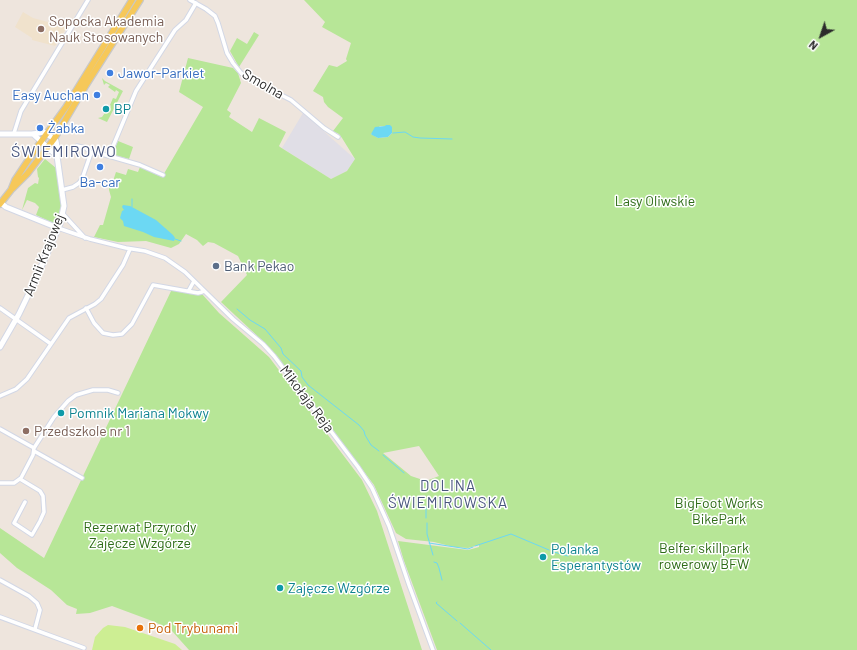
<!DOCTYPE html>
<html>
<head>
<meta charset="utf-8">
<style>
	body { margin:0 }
	#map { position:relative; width:857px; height:650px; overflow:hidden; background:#eee5dd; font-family:Barlow,sans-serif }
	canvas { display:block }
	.north { position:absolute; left:801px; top:16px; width:40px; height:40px; -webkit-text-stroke:3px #fff; paint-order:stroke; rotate:220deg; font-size:11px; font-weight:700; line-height:16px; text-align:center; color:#2b2b2b }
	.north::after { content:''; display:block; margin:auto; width:14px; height:18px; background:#2b2b2b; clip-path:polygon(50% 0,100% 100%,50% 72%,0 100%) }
</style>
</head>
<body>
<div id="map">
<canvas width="857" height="650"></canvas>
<div class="north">N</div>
</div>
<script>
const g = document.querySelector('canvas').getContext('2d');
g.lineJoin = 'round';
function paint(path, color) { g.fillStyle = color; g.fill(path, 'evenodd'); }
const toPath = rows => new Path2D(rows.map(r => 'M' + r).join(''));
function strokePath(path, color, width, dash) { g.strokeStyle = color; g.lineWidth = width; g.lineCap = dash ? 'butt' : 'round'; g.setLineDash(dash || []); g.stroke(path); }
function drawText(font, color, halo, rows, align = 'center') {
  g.font = font + ' Barlow,sans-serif'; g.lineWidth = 3; g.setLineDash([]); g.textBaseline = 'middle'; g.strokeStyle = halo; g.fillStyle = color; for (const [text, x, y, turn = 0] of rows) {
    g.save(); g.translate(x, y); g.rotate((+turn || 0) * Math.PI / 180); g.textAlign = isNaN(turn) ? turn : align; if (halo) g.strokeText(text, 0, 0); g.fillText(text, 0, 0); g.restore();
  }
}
paint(toPath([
	[303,113,355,159,347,171,331,179,282,148]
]), '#e0dee6');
paint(toPath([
	[23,12,33,18,67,27,55,46,32,40,32,38,15,27]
]), '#f0e2cc');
paint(toPath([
	[304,0,857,0,857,650,437,650,404,561,398,541,468,550,479,547,479,545,468,548,454,547,434,542,406,539,396,533,374,485,279,359,266,344,221,302,247,275,238,256,214,243,208,242,203,246,197,240,186,234,179,244,171,248,146,241,118,242,94,237,100,225,103,225,111,197,109,190,109,187,111,187,116,172,126,175,128,169,138,172,140,167,162,177,203,107,179,92,188,58,233,68,238,73,241,83,227,110,231,113,229,117,252,132,259,118,286,132,279,146,280,147,331,179,347,171,355,159,342,138,339,134,333,131,343,118,328,107,324,102,323,97,313,91,329,65,337,67,347,61,346,59,351,43,322,27,325,22],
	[380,126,385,126,392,133,388,137,378,138,371,134],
	[419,446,439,476,426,481,411,476,383,453],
	[254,32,259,35,239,67,230,51,237,38,247,44],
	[102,78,105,81,123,91,107,122,98,118,102,117,107,110,108,111,111,106,110,105,113,98,116,99,119,92,116,90,115,92,108,87,110,85,106,83,104,85],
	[118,141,133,147,129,159,114,155,113,153],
	[45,159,56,168,61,194,61,207,59,220,55,224,36,215,39,207,35,203,27,200,22,210,28,188,35,183,38,184,39,178,38,177,37,169],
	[172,289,202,294,219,313,269,357,362,480,377,511,422,650,189,650,172,631,155,622,112,606,90,613,76,614,77,609,67,605,51,590,17,568,0,553,0,528,44,558]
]), '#b7e697');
paint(toPath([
	[108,625,125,627,175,644,182,650,92,650,95,637,103,628]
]), '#cdee93');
paint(toPath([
	[386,125,390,125,392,127,392,133,388,137,378,138,372,135,371,134,375,127,385,126],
	[123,205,130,206,156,220,173,235,175,238,174,241,154,237,143,232,124,226,123,221,120,218,122,211,124,210,122,207]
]), '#6cd8f3');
strokePath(toPath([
	[393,133,405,132,413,137,420,138,452,139],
	[132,207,132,199],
	[175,239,181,241],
	[237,309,250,320,265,329,281,348,283,354,301,371,302,377,308,385,359,425,364,431,365,435,371,445,379,451],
	[383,455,404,473],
	[426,507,426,518],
	[427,523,427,534,433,555],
	[429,543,468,549,473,547],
	[475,546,511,534,549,550],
	[554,552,568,556],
	[434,562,437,563,439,568,442,580],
	[437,602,436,603,457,621],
	[460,623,491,650]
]), '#6cd8f3', 1);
const street = toPath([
	[190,0,206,9,215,16,218,23,227,53,233,63,241,73,248,78,291,100,324,128,338,137],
	[14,133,21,111,88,0],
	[77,146,86,148,91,153,95,152,140,165,163,175],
	[109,156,136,91,175,30,186,20,196,3],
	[62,190,73,187,79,183,82,179,91,153],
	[63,214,85,238],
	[58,228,90,239,126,248,145,251,165,258,185,272,233,319,263,344,274,356,358,467,372,488,389,526,409,585,433,650],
	[189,290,194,281],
	[0,308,51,344],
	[86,308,94,323,103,333,113,335,122,334,132,324,153,285,198,293,202,292,204,291],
	[0,396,16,389,27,379,69,318,95,304,101,299,123,265,130,249],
	[0,429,34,448],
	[34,451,82,478],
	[20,479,40,491,43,496,44,512,40,521,32,535,14,523,25,502],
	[0,483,14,483,21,478,33,455,34,448,54,417,68,401,76,395,93,390,108,390,118,393],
	[0,580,29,596,37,603,40,610,35,629],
	[0,617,84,648]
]);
const secondary = toPath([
	[0,134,33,134,44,132,54,139,56,141,57,147,57,156,64,206,60,224,34,283,19,314,0,347],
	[33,134,57,156],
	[1,203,6,207,58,228]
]);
const primary = toPath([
	[12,189,27,174,54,139,86,85,140,0],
	[0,204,11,190,15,180,37,147,66,107,132,0]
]);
strokePath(street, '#d2d7e5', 5.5);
strokePath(secondary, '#d2d7e5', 7);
strokePath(primary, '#c8c8c8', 8);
strokePath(street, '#fff', 3.5);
strokePath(secondary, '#fff', 5);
strokePath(primary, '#f6c859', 5.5);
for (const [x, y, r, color] of [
	[41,29,4,"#8d6e63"],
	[110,73,4,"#3f7fe0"],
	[97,95,4,"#3f7fe0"],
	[106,109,4,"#0f9aa8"],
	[40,128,4,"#3f7fe0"],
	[100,167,4,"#3f7fe0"],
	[216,266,4,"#5c6f8a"],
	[61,413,4,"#0f9aa8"],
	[26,431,4,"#8d6e63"],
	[543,557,4,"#0f9aa8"],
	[280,588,4,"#0f9aa8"],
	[140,628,4,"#e8710a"]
]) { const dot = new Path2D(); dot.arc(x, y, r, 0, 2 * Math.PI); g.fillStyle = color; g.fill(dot); strokePath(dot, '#fff', 1.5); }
drawText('14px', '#785e54', '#fff', [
	["Sopocka Akademia",49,21],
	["Nauk Stosowanych",49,37],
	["Przedszkole nr 1",34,431]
], 'left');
drawText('14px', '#366cbe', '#fff', [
	["Jawor-Parkiet",118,73],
	["Easy Auchan",89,95,"right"],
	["Żabka",48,128],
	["Ba-car",100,182,"center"]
], 'left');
drawText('14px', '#2b2b2b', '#fff', [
	["Smolna",263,84,30],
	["Armii Krajowej",44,255,-68],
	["Mikołaja Reja",307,399,53]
]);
drawText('14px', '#0d838f', '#fff', [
	["BP",114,109],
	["Pomnik Mariana Mokwy",69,413],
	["Polanka",551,549],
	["Esperantystów",551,565],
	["Zajęcze Wzgórze",288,588]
], 'left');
drawText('14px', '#2e6c17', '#fff', [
	["Lasy Oliwskie",655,201],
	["BigFoot Works",719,503],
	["BikePark",719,519],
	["Rezerwat Przyrody",140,527],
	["Zajęcze Wzgórze",140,543],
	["Belfer skillpark",704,548],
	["rowerowy BFW",704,564]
]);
drawText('14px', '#4e5e75', '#fff', [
	["Bank Pekao",224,266]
], 'left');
drawText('14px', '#c56008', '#fff', [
	["Pod Trybunami",148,628]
], 'left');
g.letterSpacing = '1px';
drawText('15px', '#49567e', '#fff', [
	["DOLINA",448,486],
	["ŚWIEMIROWSKA",448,503]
]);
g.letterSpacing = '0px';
g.letterSpacing = '1px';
drawText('16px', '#49567e', '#fff', [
	["ŚWIEMIROWO",64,152]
]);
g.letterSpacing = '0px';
</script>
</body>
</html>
